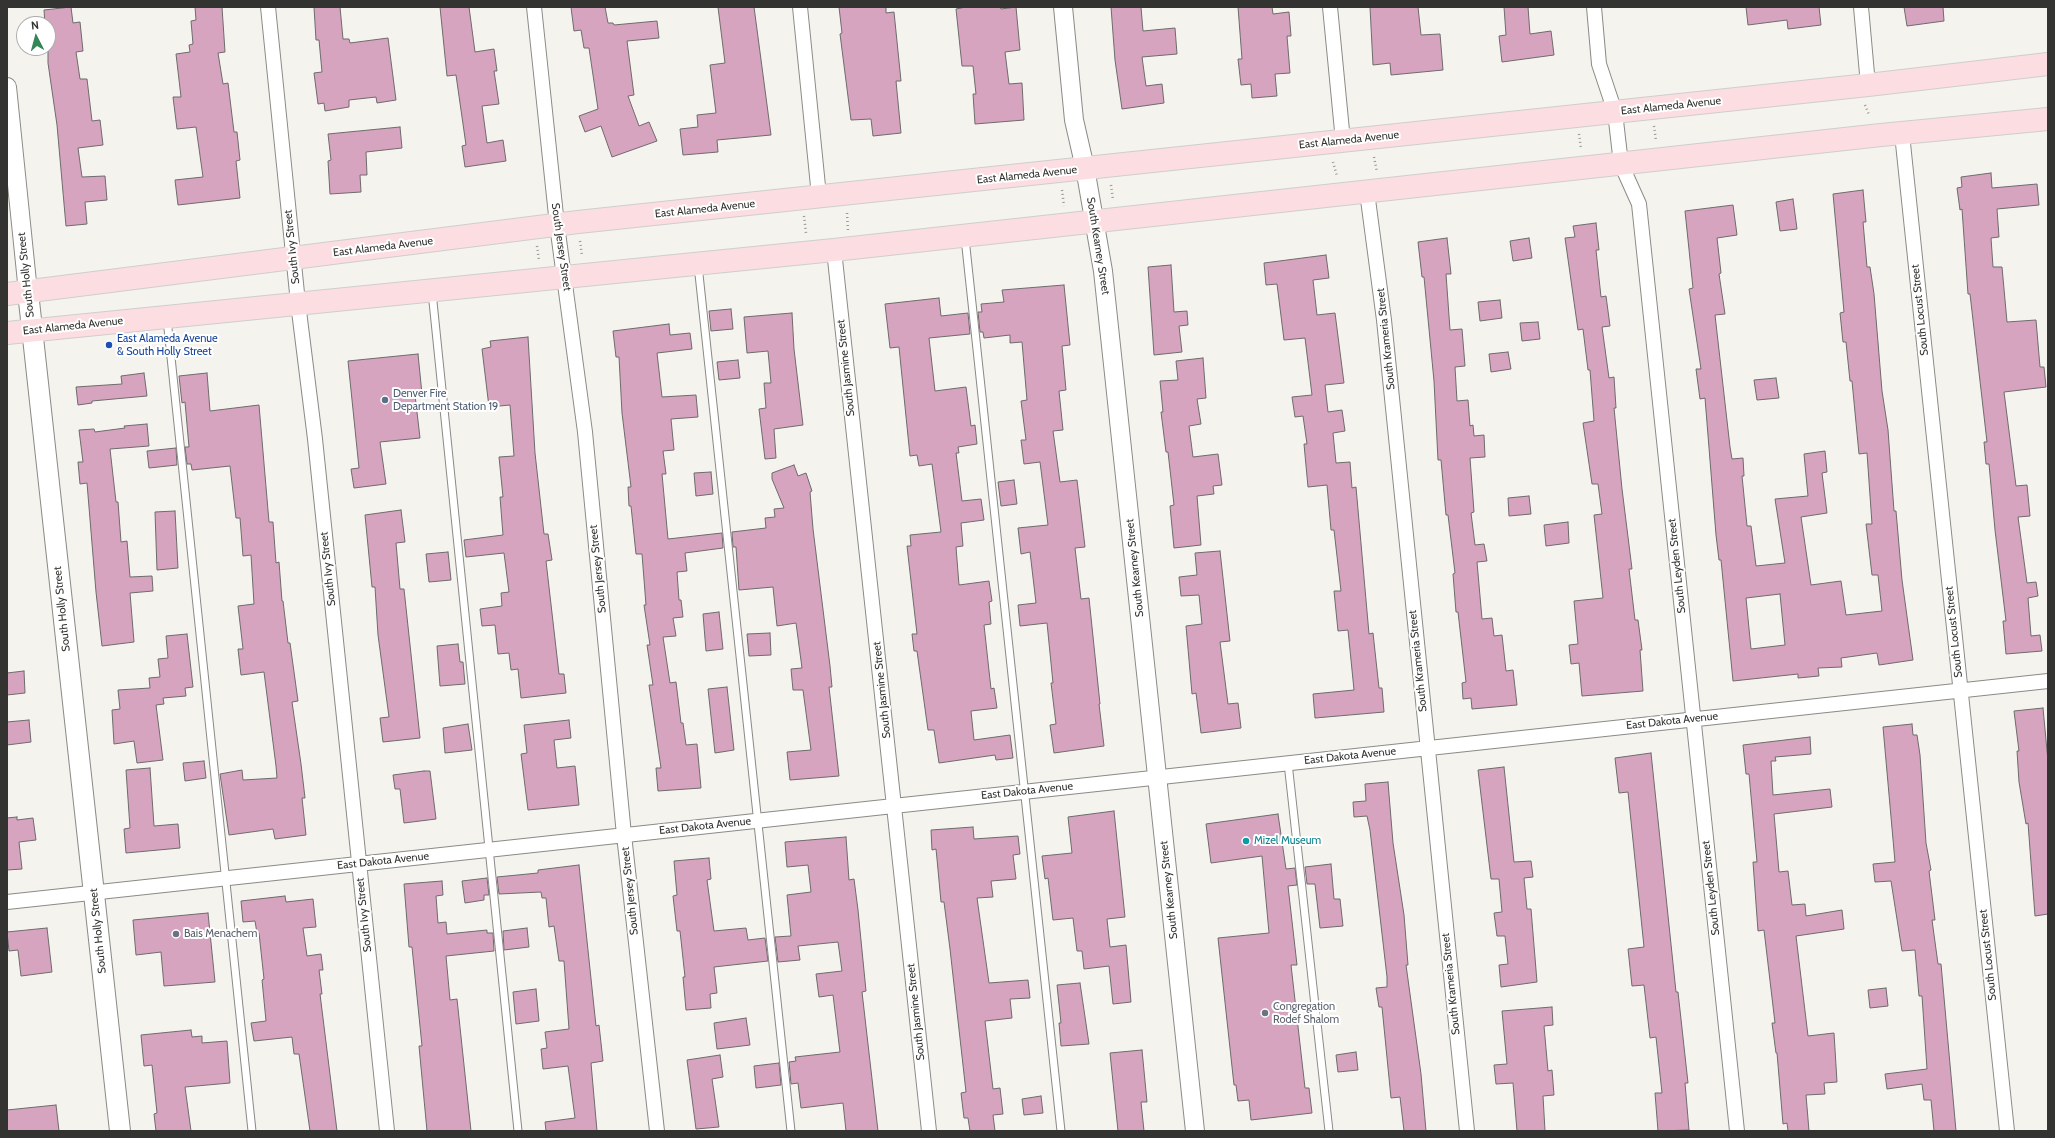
<!DOCTYPE html>
<html>
<head>
<meta charset="utf-8">
<style>
	body { margin:0 }
	#map { position:relative; width:2055px; height:1138px; overflow:hidden; background:#f4f3ee; font-family:Cabin,sans-serif }
	canvas { display:block }
	.frame { position:absolute; inset:0; border:8px solid #333331; pointer-events:none }
	.north { position:absolute; left:16px; top:16px; width:40px; height:40px; box-sizing:border-box; background:#fff; border:1px solid #adadad; border-radius:50%; rotate:354deg; font-size:11px; font-weight:700; line-height:16px; text-align:center; color:#333331 }
	.north::after { content:''; display:block; margin:auto; width:14px; height:18px; background:#348657; clip-path:polygon(50% 0,100% 100%,50% 72%,0 100%) }
</style>
</head>
<body>
<div id="map">
<canvas width="2055" height="1138"></canvas>
<div class="frame"></div>
<div class="north">N</div>
</div>
<script>
const g = document.querySelector('canvas').getContext('2d');
g.lineJoin = 'round';
function paint(path, color) { g.fillStyle = color; g.fill(path, 'evenodd'); }
const toPath = rows => new Path2D(rows.map(r => 'M' + r).join(''));
function strokePath(path, color, width, dash) { g.strokeStyle = color; g.lineWidth = width; g.lineCap = dash ? 'butt' : 'round'; g.setLineDash(dash || []); g.stroke(path); }
function drawText(font, color, halo, rows, align = 'center') {
  g.font = font + ' Cabin,sans-serif'; g.lineWidth = 4; g.setLineDash([]); g.textBaseline = 'middle'; g.strokeStyle = halo; g.fillStyle = color; for (const [text, x, y, turn = 0] of rows) {
    g.save(); g.translate(x, y); g.rotate((+turn || 0) * Math.PI / 180); g.textAlign = isNaN(turn) ? turn : align; if (halo) g.strokeText(text, 0, 0); g.fillText(text, 0, 0); g.restore();
  }
}
const building = toPath([
	[71,7,73,23,80,22,83,51,76,52,80,79,87,79,92,121,100,120,103,145,78,148,82,177,105,176,107,200,85,202,87,224,66,226,57,125,48,63,48,24,45,24,44,10,71,7],
	[195,7,222,7,225,52,218,53,223,84,228,83,234,132,237,132,240,160,236,161,240,198,178,205,175,180,203,177,196,127,177,129,173,97,181,97,176,54,190,52,189,45,193,44,191,21,196,20,195,7],
	[314,7,340,7,343,39,349,39,350,43,388,38,396,100,377,103,376,97,349,100,349,107,325,111,324,103,318,104,314,73,322,72,319,40,316,40,314,7],
	[440,7,469,7,475,52,494,49,497,71,494,71,499,104,482,106,487,143,503,140,506,161,465,167,462,146,466,145,456,75,447,76,440,7],
	[571,7,605,7,608,23,613,23,614,25,657,21,659,38,627,41,634,95,628,96,639,126,649,122,657,141,612,157,601,126,585,132,579,116,598,109,589,48,584,48,581,30,574,31,571,7],
	[718,7,754,7,771,135,717,140,718,152,683,155,680,129,698,127,697,115,716,113,710,65,725,63,718,7],
	[839,7,886,7,886,13,894,12,901,81,896,81,901,133,873,136,871,119,851,120,840,34,842,33,839,7],
	[966,7,1000,7,1001,9,1016,7,1020,50,1005,52,1009,84,1022,83,1024,120,975,124,973,94,976,94,973,66,962,66,956,9,966,7],
	[1111,7,1141,7,1143,31,1175,28,1177,54,1142,57,1146,86,1162,84,1164,103,1122,109,1115,60,1111,7],
	[1238,7,1272,7,1273,14,1289,12,1291,36,1287,36,1290,73,1275,74,1277,96,1252,98,1251,84,1241,85,1238,59,1242,59,1238,7],
	[1370,7,1418,7,1421,35,1440,34,1443,70,1391,75,1390,63,1373,65,1370,7],
	[1504,7,1528,7,1530,34,1551,31,1554,55,1502,62,1499,36,1506,35,1504,7],
	[1746,7,1819,7,1821,25,1788,29,1787,20,1748,25,1746,7],
	[1904,7,1943,7,1944,21,1907,26,1904,7],
	[400,127,402,148,366,152,367,175,360,175,361,192,330,194,328,161,331,160,328,134,400,127],
	[1991,173,1992,188,2037,184,2039,205,1997,209,1999,237,1991,238,1993,267,2002,267,2007,322,2036,320,2040,367,2044,367,2046,387,2004,392,2016,486,2027,485,2030,516,2018,517,2027,583,2036,582,2038,596,2028,598,2031,636,2040,635,2042,651,2006,654,2003,621,2006,621,1995,530,1989,464,1986,464,1984,442,1987,442,1970,294,1968,294,1962,209,1960,210,1957,188,1962,187,1961,177,1991,173],
	[1863,190,1866,222,1863,222,1867,267,1870,267,1874,294,1882,391,1888,430,1894,511,1896,511,1902,580,1913,660,1879,665,1877,653,1841,658,1842,667,1818,668,1819,676,1798,678,1798,674,1733,681,1721,560,1719,560,1716,535,1705,398,1700,399,1696,369,1701,369,1689,289,1693,288,1685,211,1733,205,1737,235,1717,238,1721,273,1719,274,1725,314,1715,315,1730,447,1732,459,1743,458,1744,476,1742,476,1747,526,1751,526,1756,566,1785,563,1775,499,1808,496,1804,454,1825,451,1827,472,1822,473,1827,513,1801,517,1811,585,1841,581,1846,615,1882,611,1878,575,1872,575,1866,524,1872,524,1867,453,1859,454,1852,381,1850,381,1846,342,1843,342,1840,313,1844,312,1833,194,1863,190],
	[1780,594,1785,645,1751,649,1746,598,1780,594],
	[1793,199,1797,229,1780,231,1776,202,1793,199],
	[1596,223,1599,250,1596,250,1601,297,1606,296,1610,326,1602,327,1609,378,1614,377,1616,408,1614,408,1622,489,1632,569,1629,569,1635,620,1638,620,1642,650,1640,650,1643,691,1582,696,1579,663,1571,664,1569,645,1578,644,1574,601,1603,598,1594,515,1602,514,1598,484,1592,484,1583,423,1594,421,1590,370,1588,370,1583,329,1578,330,1565,238,1575,237,1573,226,1596,223],
	[1447,238,1451,274,1446,274,1450,330,1462,329,1465,366,1455,367,1457,401,1468,400,1470,426,1473,425,1474,436,1484,435,1485,457,1470,458,1474,512,1471,513,1475,545,1484,544,1487,561,1477,562,1482,619,1492,618,1494,636,1502,635,1506,671,1513,670,1517,705,1472,709,1471,698,1463,699,1462,683,1466,682,1458,612,1456,612,1453,574,1455,573,1448,515,1446,515,1441,460,1438,460,1434,381,1424,277,1422,277,1418,242,1447,238],
	[1529,238,1532,258,1513,261,1510,241,1529,238],
	[1326,255,1329,278,1313,280,1317,315,1335,313,1344,383,1325,385,1328,412,1342,410,1345,431,1333,433,1336,463,1350,462,1352,488,1356,487,1369,634,1373,633,1379,688,1382,688,1384,712,1315,718,1313,694,1354,690,1348,630,1338,631,1334,591,1341,591,1334,530,1331,530,1327,485,1308,487,1304,444,1307,444,1303,416,1295,417,1292,397,1312,395,1305,338,1284,340,1277,284,1266,285,1264,263,1326,255],
	[1171,265,1174,312,1187,311,1188,325,1179,326,1182,352,1154,355,1148,267,1171,265],
	[1064,285,1070,345,1062,346,1066,390,1059,391,1063,430,1053,431,1060,482,1077,480,1085,547,1075,548,1081,599,1089,598,1100,704,1099,704,1104,746,1054,753,1050,725,1056,724,1051,683,1053,683,1047,623,1020,626,1018,605,1036,603,1030,552,1021,554,1018,528,1048,525,1040,462,1024,464,1021,440,1026,440,1021,401,1027,400,1022,342,1010,343,1010,335,984,338,983,332,980,332,978,312,982,312,981,304,1004,302,1002,290,1064,285],
	[939,298,941,316,968,313,970,334,929,338,935,391,966,387,971,426,975,425,977,444,958,447,959,453,956,453,962,501,981,499,984,520,961,523,963,546,956,547,959,585,989,581,992,601,989,602,991,624,984,625,991,689,994,688,997,708,971,711,974,740,1010,735,1013,758,996,760,995,755,939,763,934,730,928,730,917,651,914,651,912,634,917,634,907,546,911,546,910,535,941,532,932,464,919,466,917,455,910,456,899,347,890,348,885,304,939,298],
	[1500,300,1502,318,1480,321,1478,302,1500,300],
	[731,309,733,329,711,331,709,311,731,309],
	[792,313,794,349,803,425,774,429,776,458,765,459,759,409,766,408,764,383,771,383,768,351,747,353,744,317,792,313],
	[1538,322,1540,339,1522,341,1520,323,1538,322],
	[669,324,670,335,690,333,692,349,657,353,662,397,696,395,698,417,671,419,674,450,663,451,666,474,662,474,668,539,722,533,723,548,685,553,687,571,677,572,679,600,681,600,683,617,673,618,676,636,663,637,670,683,676,682,681,723,683,723,686,745,697,744,701,788,658,791,656,768,661,768,649,685,653,685,647,645,650,645,644,605,646,605,642,554,636,554,631,506,629,506,628,487,631,487,622,413,619,357,616,357,613,331,669,324],
	[528,337,535,453,544,534,548,534,552,560,546,561,559,674,564,674,566,693,521,698,518,669,511,670,509,653,498,654,495,625,482,626,480,609,502,606,501,593,509,592,504,553,466,557,464,540,503,535,500,497,503,497,499,457,514,456,510,405,489,407,482,349,491,347,490,341,528,337],
	[1508,352,1511,369,1491,372,1489,354,1508,352],
	[418,354,422,394,415,395,420,438,380,442,386,484,354,488,351,469,359,468,348,361,418,354],
	[1203,358,1206,398,1197,399,1201,424,1189,426,1193,457,1218,454,1222,485,1213,486,1214,494,1197,496,1201,545,1174,548,1170,506,1174,505,1168,452,1166,452,1161,412,1163,412,1160,381,1178,380,1176,361,1203,358],
	[738,360,740,378,719,380,717,362,738,360],
	[144,373,147,396,92,401,92,403,78,405,76,387,122,384,121,376,144,373],
	[207,373,210,411,259,405,269,522,273,522,276,563,279,562,282,601,283,601,288,643,290,643,298,701,292,702,301,764,305,798,302,798,306,835,275,839,273,829,229,835,220,774,242,770,243,780,277,778,276,766,264,672,241,675,238,649,243,649,238,606,254,604,251,555,243,556,240,518,236,518,230,466,192,470,191,464,187,464,185,447,189,447,185,402,182,403,179,376,207,373],
	[1776,378,1779,398,1757,400,1754,380,1776,378],
	[147,424,149,446,110,449,116,502,118,502,121,542,127,541,130,577,152,576,153,591,130,593,134,642,102,646,96,592,87,483,80,484,78,462,83,462,79,430,94,429,95,432,125,428,124,426,147,424],
	[176,448,177,465,149,468,147,451,176,448],
	[794,465,798,476,806,473,812,491,810,492,813,529,830,666,832,687,829,687,839,776,790,780,787,752,811,750,803,690,793,690,791,669,802,668,796,623,777,626,773,587,739,590,736,547,733,547,732,532,766,528,765,518,775,517,774,509,784,508,772,479,772,473,794,465],
	[711,472,713,494,696,496,694,473,711,472],
	[1014,480,1017,504,1001,506,998,482,1014,480],
	[1529,496,1531,514,1509,516,1508,498,1529,496],
	[401,510,405,542,396,543,400,589,404,589,420,738,383,742,380,718,389,717,378,635,375,587,372,587,365,515,401,510],
	[175,511,178,568,157,570,155,512,175,511],
	[1568,522,1569,543,1546,546,1544,525,1568,522],
	[1220,551,1230,641,1220,642,1228,704,1238,703,1241,728,1201,733,1196,693,1192,694,1186,626,1202,624,1199,595,1181,596,1179,577,1197,575,1195,553,1220,551],
	[448,552,451,580,429,582,426,554,448,552],
	[719,612,723,649,706,651,703,614,719,612],
	[770,633,771,655,749,656,747,634,770,633],
	[187,634,193,687,185,688,186,696,163,698,164,704,156,705,163,760,137,763,134,741,114,744,112,710,120,709,118,690,150,688,149,678,160,677,158,659,168,658,166,636,187,634],
	[458,644,460,662,463,662,465,684,440,686,437,646,458,644],
	[24,671,25,693,7,695,7,673,24,671],
	[727,687,734,750,715,753,708,689,727,687],
	[2043,708,2048,761,2048,914,2035,916,2028,823,2026,824,2019,782,2017,751,2019,751,2014,711,2043,708],
	[29,720,31,742,7,745,7,722,29,720],
	[569,720,571,738,554,740,557,768,575,766,579,805,528,810,521,754,527,753,524,725,569,720],
	[468,724,472,750,445,753,443,728,468,724],
	[1912,724,1913,735,1917,735,1920,755,1926,843,1931,870,1929,871,1935,920,1932,920,1938,964,1941,964,1956,1131,1934,1131,1931,1100,1924,1100,1922,1084,1887,1089,1885,1074,1927,1069,1922,996,1919,996,1915,950,1902,951,1891,881,1875,882,1873,864,1895,862,1883,727,1912,724],
	[1810,737,1811,754,1775,757,1776,761,1771,761,1773,795,1830,789,1832,807,1774,814,1779,872,1788,871,1792,905,1805,904,1806,916,1842,910,1844,929,1796,936,1808,1036,1834,1033,1837,1082,1824,1083,1825,1094,1806,1095,1809,1131,1788,1131,1787,1123,1783,1124,1777,1053,1776,1053,1772,1023,1775,1023,1764,930,1758,931,1753,862,1757,862,1749,774,1746,774,1743,745,1810,737],
	[1651,753,1676,992,1678,992,1688,1083,1685,1083,1689,1130,1658,1131,1655,1093,1662,1093,1656,1037,1650,1038,1644,985,1632,986,1628,949,1644,947,1628,792,1619,793,1615,758,1651,753],
	[204,761,206,778,185,781,183,763,204,761],
	[1504,767,1514,862,1531,861,1533,877,1524,878,1527,909,1531,909,1537,982,1501,987,1499,965,1508,964,1505,936,1497,936,1494,913,1502,912,1499,879,1491,879,1478,770,1504,767],
	[150,768,154,826,178,824,180,848,126,853,124,829,130,828,126,770,150,768],
	[424,771,430,771,436,819,404,823,400,789,395,789,393,775,424,771],
	[1388,782,1393,843,1404,915,1408,965,1406,965,1421,1074,1426,1131,1404,1131,1400,1097,1391,1098,1382,1007,1379,1007,1376,988,1387,987,1387,977,1370,830,1367,816,1354,817,1353,802,1366,801,1365,784,1388,782],
	[1114,811,1125,917,1107,919,1110,947,1126,945,1131,1002,1113,1004,1109,966,1084,969,1082,951,1077,951,1073,918,1053,920,1048,878,1045,879,1042,856,1072,853,1068,817,1114,811],
	[1278,814,1286,869,1295,868,1297,885,1288,886,1297,965,1291,965,1305,1088,1309,1088,1312,1113,1251,1120,1249,1100,1238,1101,1236,1085,1234,1085,1218,938,1269,933,1262,856,1211,863,1206,824,1278,814],
	[17,817,17,820,33,818,36,840,19,842,22,869,7,870,7,818,17,817],
	[973,827,974,839,1018,836,1020,854,1013,855,1016,879,991,881,993,897,977,898,989,983,1028,980,1030,998,1010,999,1012,1018,985,1021,993,1089,1000,1088,1003,1114,993,1115,995,1131,970,1131,968,1118,964,1118,961,1093,966,1092,950,949,944,902,941,902,937,859,936,849,932,850,931,830,973,827],
	[846,837,849,880,854,879,858,910,866,991,862,992,878,1131,846,1131,843,1103,801,1108,798,1083,791,1084,789,1062,796,1061,795,1057,840,1052,833,995,819,997,816,974,842,971,838,942,798,946,800,960,778,962,775,937,791,936,787,895,811,892,808,865,787,867,785,842,846,837],
	[709,858,711,879,707,880,714,931,746,928,748,940,765,938,768,961,714,967,717,993,710,994,711,1008,686,1010,683,977,685,977,680,931,677,931,673,896,677,895,674,861,709,858],
	[1331,864,1334,899,1340,899,1343,926,1320,928,1315,884,1307,884,1305,867,1331,864],
	[579,865,596,1026,599,1025,603,1061,591,1063,597,1131,546,1131,545,1122,575,1118,568,1066,543,1069,541,1049,547,1048,545,1032,569,1029,564,961,559,961,554,926,549,927,546,898,542,898,541,892,499,894,497,877,538,873,538,870,579,865],
	[487,878,489,895,484,895,484,900,465,903,462,881,487,878],
	[442,881,443,895,436,896,438,923,446,922,447,934,487,930,487,933,493,933,494,951,446,956,450,1000,457,999,471,1131,427,1131,419,1046,422,1046,412,947,409,947,404,884,442,881],
	[285,896,286,902,313,899,316,927,303,928,307,956,321,954,323,970,319,970,322,994,320,994,337,1131,310,1131,299,1054,294,1054,292,1037,254,1041,251,1023,266,1021,262,980,264,979,259,933,257,933,255,921,243,922,241,901,285,896],
	[208,913,215,982,164,986,161,952,136,955,133,920,208,913],
	[47,928,52,972,21,976,18,950,9,951,7,932,47,928],
	[527,928,529,947,504,950,503,931,527,928],
	[1080,983,1089,1044,1061,1046,1059,1023,1061,1023,1057,985,1080,983],
	[1886,988,1888,1006,1870,1008,1868,990,1886,988],
	[536,989,539,1021,516,1024,513,992,536,989],
	[1552,1007,1553,1025,1544,1026,1548,1071,1552,1070,1554,1095,1543,1096,1545,1131,1517,1131,1513,1083,1496,1084,1494,1065,1507,1064,1502,1011,1552,1007],
	[746,1018,750,1045,717,1049,714,1023,746,1018],
	[191,1030,192,1037,202,1036,202,1043,227,1041,230,1083,185,1087,191,1131,156,1131,154,1114,157,1113,152,1065,144,1066,141,1035,191,1030],
	[1142,1050,1147,1102,1141,1102,1144,1131,1118,1131,1110,1053,1142,1050],
	[1356,1052,1358,1070,1338,1072,1336,1055,1356,1052],
	[720,1055,723,1077,712,1079,719,1127,696,1129,687,1060,720,1055],
	[779,1063,781,1085,756,1088,754,1066,779,1063],
	[1041,1096,1043,1113,1024,1115,1022,1099,1041,1096],
	[56,1105,59,1131,7,1131,7,1110,56,1105]
]);
paint(building, '#d7a4c0');
strokePath(building, '#6e6a6c', 1);
const service = toPath([
	[965,238,1061,1131],
	[698,265,791,1131],
	[432,292,518,1131],
	[167,319,252,1131],
	[1288,763,1329,1131]
]);
const minor = toPath([
	[268,7,298,303,315,439,387,1131],
	[534,7,557,225,585,432,624,835,657,1131],
	[800,7,819,196],
	[1330,7,1343,141],
	[1594,7,1599,64,1615,112,1621,164,1639,204,1737,1131],
	[1861,7,1868,85],
	[1902,134,2007,1131],
	[1367,192,1384,320,1467,1131],
	[834,250,929,1131],
	[7,902,2048,681]
]);
const tertiary = toPath([
	[1063,7,1074,120,1085,168,1103,271,1195,1131],
	[7,87,28,292]
]);
const secondary = toPath([
	[28,292,120,1131]
]);
const primary = toPath([
	[7,294,578,222,1868,85,2048,64],
	[7,333,834,250,1881,135,2048,119]
]);
strokePath(service, '#8b8a86', 9);
strokePath(minor, '#8b8a86', 16);
strokePath(tertiary, '#8b8a86', 20);
strokePath(secondary, '#8b8a86', 22);
strokePath(primary, '#cecece', 24);
strokePath(toPath([
	[1865,105,1869,115],
	[1654,126,1656,141],
	[1579,134,1581,149],
	[1374,157,1377,172],
	[1333,162,1337,176],
	[1111,185,1113,200],
	[1062,190,1064,206],
	[847,213,848,230],
	[804,216,806,233],
	[580,241,582,256],
	[537,246,539,261]
]), '#989894', 2.5, [1, 3]);
strokePath(service, '#fff', 7);
strokePath(minor, '#fff', 14);
strokePath(tertiary, '#fff', 18);
strokePath(secondary, '#fff', 20);
strokePath(primary, '#fcdde2', 22);
for (const [x, y, r, color] of [
	[109,345,4,"#1a4fb4"],
	[385,400,4,"#5c6f8a"],
	[1246,841,4,"#0f9aa8"],
	[176,934,4,"#6b7280"],
	[1265,1013,4,"#6b7280"]
]) { const dot = new Path2D(); dot.arc(x, y, r, 0, 2 * Math.PI); g.fillStyle = color; g.fill(dot); strokePath(dot, '#fff', 1.5); }
drawText('11px', '#333331', '#fff', [
	["East Alameda Avenue",1671,106,-6],
	["East Alameda Avenue",1349,140,-6],
	["East Alameda Avenue",1027,175,-6],
	["East Alameda Avenue",705,209,-6],
	["South Kearney Street",1098,246,81],
	["South Ivy Street",292,247,-96],
	["East Alameda Avenue",383,247,-7],
	["South Jersey Street",561,247,82],
	["South Holly Street",26,275,-96],
	["South Locust Street",1920,310,-96],
	["East Alameda Avenue",73,326,-6],
	["South Krameria Street",1386,339,-96],
	["South Jasmine Street",846,368,-96],
	["South Leyden Street",1677,566,-96],
	["South Kearney Street",1135,568,-96],
	["South Ivy Street",328,569,-96],
	["South Jersey Street",598,569,-96],
	["South Holly Street",62,609,-96],
	["South Locust Street",1954,632,-96],
	["South Krameria Street",1418,661,-96],
	["South Jasmine Street",882,690,-96],
	["East Dakota Avenue",1672,721,-6],
	["East Dakota Avenue",1350,756,-6],
	["East Dakota Avenue",1027,791,-6],
	["East Dakota Avenue",705,826,-6],
	["East Dakota Avenue",383,861,-6],
	["South Leyden Street",1711,888,-96],
	["South Kearney Street",1169,890,-96],
	["South Jersey Street",630,891,-96],
	["South Ivy Street",364,915,-96],
	["South Holly Street",98,931,-96],
	["South Locust Street",1988,955,-96],
	["South Krameria Street",1451,984,-96],
	["South Jasmine Street",916,1012,-96]
]);
drawText('11px', '#164399', '#fff', [
	["East Alameda Avenue",117,339],
	["& South Holly Street",117,352]
], 'left');
drawText('11px', '#4e5e75', '#fff', [
	["Denver Fire",393,394],
	["Department Station 19",393,407]
], 'left');
drawText('11px', '#0d838f', '#fff', [
	["Mizel Museum",1254,841]
], 'left');
drawText('11px', '#5b616d', '#fff', [
	["Bais Menachem",184,934],
	["Congregation",1273,1007],
	["Rodef Shalom",1273,1020]
], 'left');
</script>
</body>
</html>
